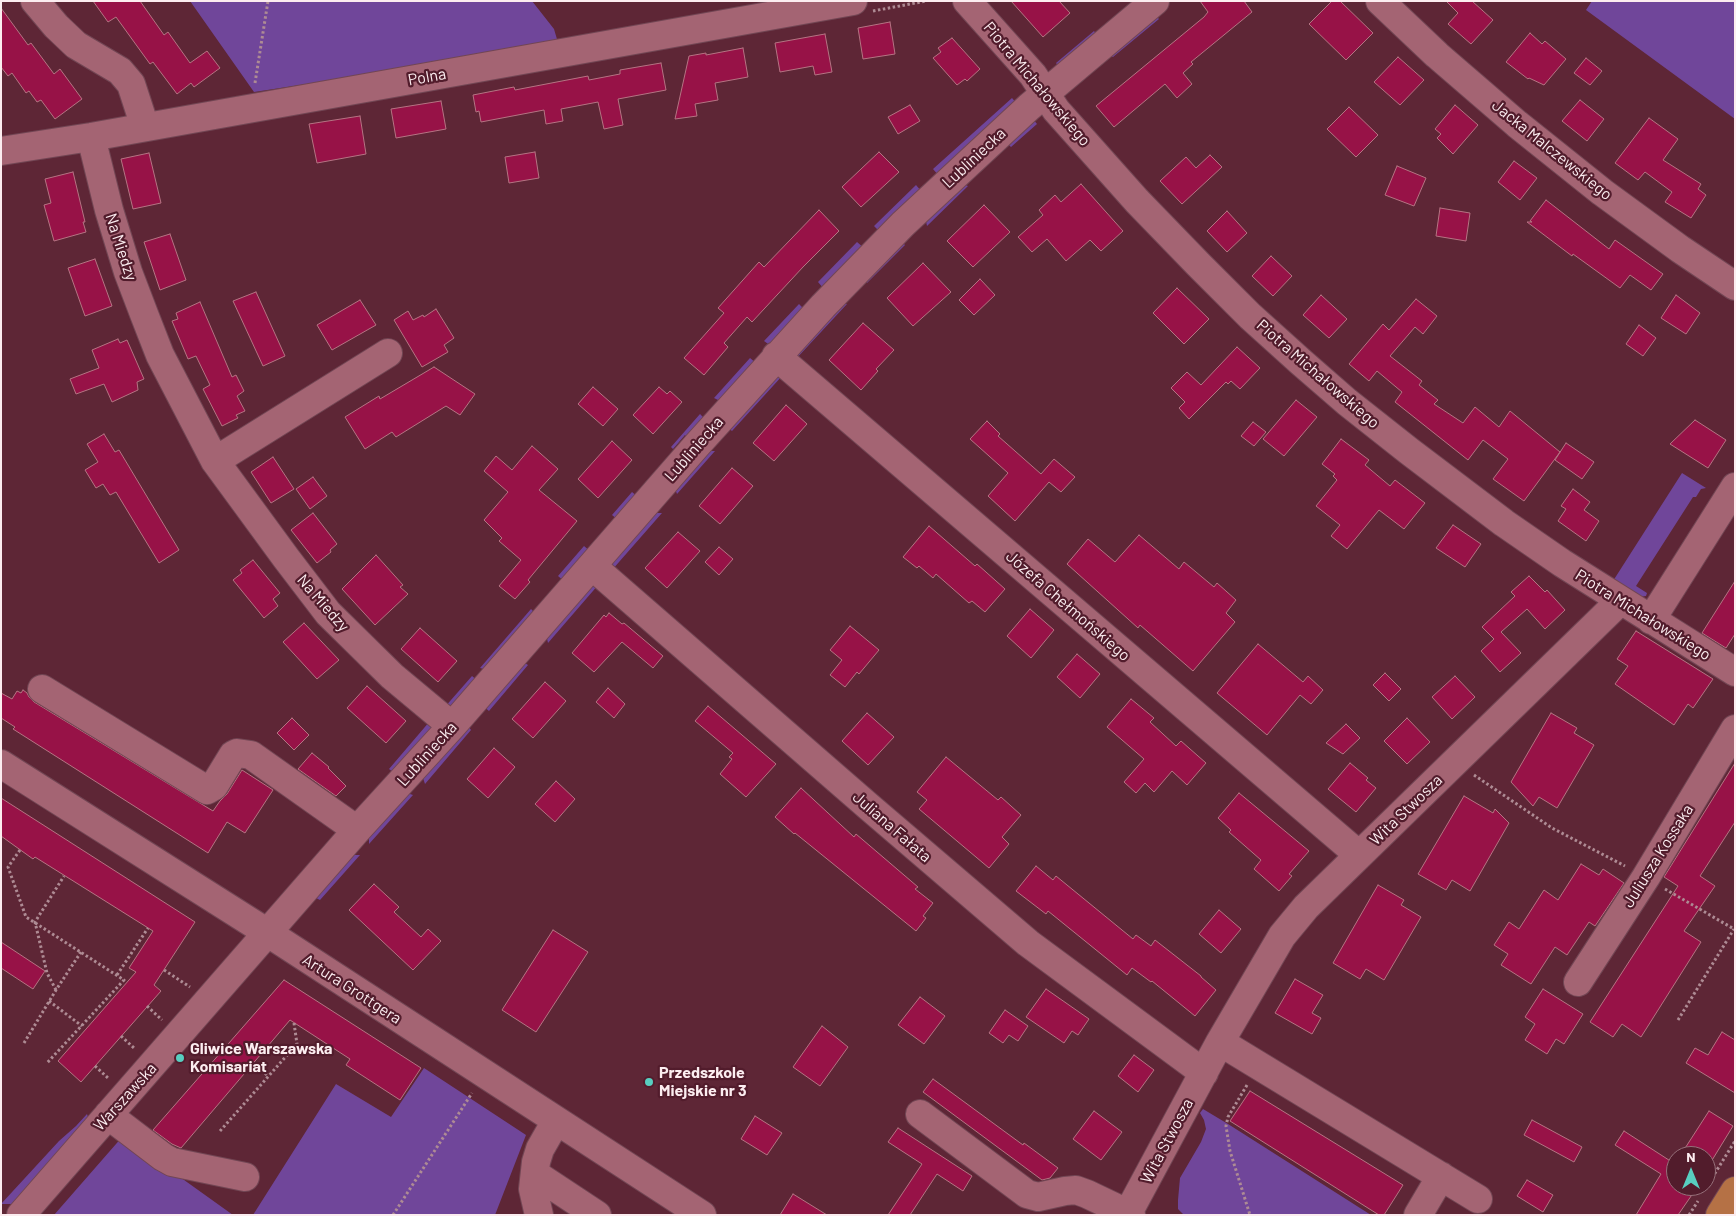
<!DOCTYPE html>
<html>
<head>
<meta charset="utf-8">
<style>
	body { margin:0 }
	#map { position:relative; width:1736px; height:1216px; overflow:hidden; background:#5e2636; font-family:Barlow,sans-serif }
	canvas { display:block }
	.frame { position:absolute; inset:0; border:2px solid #fcedf0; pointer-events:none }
	.north { position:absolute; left:1666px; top:1146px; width:50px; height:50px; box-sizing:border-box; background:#521c2c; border:1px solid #96707a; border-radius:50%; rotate:0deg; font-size:14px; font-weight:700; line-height:20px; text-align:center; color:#fcedf0 }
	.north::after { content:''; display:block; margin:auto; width:18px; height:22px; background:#58cec0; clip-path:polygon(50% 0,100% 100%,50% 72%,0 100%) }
</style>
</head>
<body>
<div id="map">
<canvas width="1736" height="1216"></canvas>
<div class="frame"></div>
<div class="north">N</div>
</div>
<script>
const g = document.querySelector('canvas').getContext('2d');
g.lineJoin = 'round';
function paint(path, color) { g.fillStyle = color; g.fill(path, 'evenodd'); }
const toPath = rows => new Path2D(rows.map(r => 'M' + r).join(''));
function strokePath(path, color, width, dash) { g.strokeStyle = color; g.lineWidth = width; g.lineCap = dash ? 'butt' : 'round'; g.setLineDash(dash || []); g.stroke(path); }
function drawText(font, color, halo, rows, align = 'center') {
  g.font = font + ' Barlow,sans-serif'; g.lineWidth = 4.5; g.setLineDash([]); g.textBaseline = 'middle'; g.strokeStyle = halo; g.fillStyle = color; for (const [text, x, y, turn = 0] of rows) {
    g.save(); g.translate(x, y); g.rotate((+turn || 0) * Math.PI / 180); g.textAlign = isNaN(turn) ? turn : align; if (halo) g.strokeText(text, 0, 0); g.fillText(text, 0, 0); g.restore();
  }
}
paint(toPath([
	[190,1,532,1,554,29,559,46,254,92],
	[1592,1,1735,1,1735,119,1586,10],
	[1157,17,1159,19,1113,57,1111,56],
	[1094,31,1097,35,1059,67,1056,63],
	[1012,98,1018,105,939,176,933,169],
	[1033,119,1037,124,1011,147,1006,142],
	[961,183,968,186,927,226,925,217],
	[916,185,922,192,880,232,874,226],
	[900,240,905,245,867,283,864,277],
	[857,242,864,248,824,289,818,282],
	[839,303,847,304,795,360,794,353],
	[799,304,805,310,771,346,764,341],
	[750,358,756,363,722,402,714,398],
	[783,375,732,431,727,427,771,376],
	[700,414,706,420,689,439,685,435,673,449,671,447],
	[705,451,715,451,677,494,674,486],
	[1682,473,1706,488,1701,489,1696,497,1693,497,1636,586,1647,593,1646,596,1639,597,1613,581],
	[632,492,638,497,618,520,612,515],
	[652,513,662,513,612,570,611,561],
	[584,546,591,552,565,582,558,576],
	[599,584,548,643,546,634,588,586],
	[531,609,536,614,487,670,480,668],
	[522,661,528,665,489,711,483,706],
	[472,676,478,681,452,707,444,708],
	[430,721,432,730,394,773,389,769],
	[467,724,471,730,425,784,422,775],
	[407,793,413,795,369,844,369,837],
	[353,855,360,855,320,900,316,898],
	[424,1068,526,1135,495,1215,253,1215,336,1084,391,1117],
	[1203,1109,1228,1124,1371,1215,1184,1215,1178,1209,1178,1200,1180,1178,1201,1142,1206,1129,1204,1120,1200,1113],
	[87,1114,88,1117,79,1130,12,1204,1,1204,59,1141,76,1126],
	[123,1136,138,1147,233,1215,54,1215]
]), '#70469a');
const building = toPath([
	[93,1,140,1,164,35,168,32,190,63,207,51,220,68,194,87,191,83,177,94,153,62,150,64,116,17,108,22,93,1],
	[1011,1,1059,1,1070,13,1043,37,1011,1],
	[1200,1,1244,1,1252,12,1191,62,1193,64,1183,73,1192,84,1177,98,1165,84,1114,127,1096,106,1204,17,1208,12,1200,1],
	[1332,1,1340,1,1373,33,1346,60,1309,24,1332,1],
	[1446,1,1472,1,1493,20,1471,44,1448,24,1458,13,1446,1],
	[1,8,28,45,31,43,54,74,60,69,82,99,55,119,41,100,37,102,29,91,26,93,12,73,8,76,1,67,1,8],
	[890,22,895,54,863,59,858,28,890,22],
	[1530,33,1542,44,1545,41,1566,59,1544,85,1529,78,1528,79,1506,62,1530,33],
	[825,34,832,72,815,75,813,66,780,72,775,43,825,34],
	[952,38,980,69,967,81,965,79,957,85,933,58,941,52,938,48,952,38],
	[743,48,748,77,715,83,718,100,695,104,697,116,675,119,689,56,706,53,706,55,743,48],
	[1398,57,1424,80,1400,105,1374,82,1398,57],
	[1586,58,1602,71,1590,85,1574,73,1586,58],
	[661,63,666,90,618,99,623,125,604,129,598,102,561,109,563,121,546,124,544,110,481,122,479,111,476,112,473,95,514,87,515,90,588,76,589,80,620,74,620,70,661,63],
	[1580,100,1604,119,1587,141,1562,121,1580,100],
	[441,101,446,129,396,138,391,109,441,101],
	[910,105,920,121,898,134,888,117,910,105],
	[1455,105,1478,125,1453,154,1437,138,1441,134,1435,129,1455,105],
	[1349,107,1378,135,1356,157,1327,129,1349,107],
	[360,116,366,154,317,163,309,124,360,116],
	[1649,118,1678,139,1663,160,1701,184,1698,189,1706,195,1691,218,1665,202,1672,192,1645,172,1638,180,1615,163,1649,118],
	[535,152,539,178,509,183,505,157,535,152],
	[879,152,899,172,861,207,842,187,879,152],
	[149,153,161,203,133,209,121,159,149,153],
	[1210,155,1222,167,1182,204,1160,181,1186,157,1196,168,1210,155],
	[1514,161,1537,178,1520,200,1498,182,1514,161],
	[1397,166,1426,178,1414,206,1385,195,1397,166],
	[73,172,85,222,83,222,86,232,54,241,44,205,51,203,45,179,73,172],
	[1081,184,1123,231,1101,251,1090,240,1066,261,1047,239,1032,252,1018,237,1043,215,1039,210,1055,195,1061,202,1081,184],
	[1546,200,1609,249,1615,240,1663,274,1651,290,1630,275,1620,288,1573,254,1572,256,1527,222,1532,222,1530,221,1546,200],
	[984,205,1010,232,973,267,947,241,984,205],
	[1440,208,1470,213,1466,241,1436,236,1440,208],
	[819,210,839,231,803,267,752,322,747,317,724,343,728,347,704,375,684,358,724,313,718,308,759,262,764,267,819,210],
	[1227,211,1247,233,1227,252,1207,231,1227,211],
	[170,234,186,280,160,290,144,242,170,234],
	[1271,256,1292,276,1273,296,1252,276,1271,256],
	[95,259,112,306,85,316,68,268,95,259],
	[923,263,951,292,913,326,887,298,923,263],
	[980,279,995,295,974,315,959,300,980,279],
	[1177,288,1209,319,1184,344,1153,313,1177,288],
	[256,292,285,356,263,366,233,301,256,292],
	[1321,295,1347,319,1329,338,1303,315,1321,295],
	[1676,295,1700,313,1686,334,1661,318,1676,295],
	[1416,299,1437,316,1423,334,1415,327,1390,356,1422,381,1419,385,1438,400,1434,404,1463,423,1475,407,1499,427,1510,411,1560,452,1524,501,1493,479,1508,459,1483,440,1468,460,1395,402,1402,392,1377,371,1369,381,1349,364,1383,324,1389,330,1416,299],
	[360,300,376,325,332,350,317,325,360,300],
	[200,302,232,377,236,375,244,391,237,396,245,411,236,415,238,418,222,426,203,389,210,385,196,356,188,359,172,321,178,319,176,313,200,302],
	[436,309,454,338,444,345,448,352,422,367,394,320,408,311,413,320,423,315,424,317,436,309],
	[863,323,894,350,876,369,878,371,861,390,829,360,863,323],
	[1639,325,1656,338,1643,356,1626,344,1639,325],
	[118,339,120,343,127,340,144,379,137,382,138,390,112,402,104,384,76,394,70,379,99,368,92,350,118,339],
	[1237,347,1260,368,1240,389,1231,381,1228,384,1226,382,1189,419,1179,408,1185,402,1171,388,1187,372,1201,385,1237,347],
	[434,367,475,394,460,415,446,406,396,437,392,432,365,449,345,417,379,396,380,399,434,367],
	[593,387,618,409,603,426,578,404,593,387],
	[659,387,667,394,670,391,682,402,653,434,633,415,659,387],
	[1296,400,1317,417,1284,456,1263,439,1296,400],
	[786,405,807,424,774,461,753,443,786,405],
	[1695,420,1726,440,1708,468,1670,444,1695,420],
	[987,421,1000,434,998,436,1041,474,1054,459,1075,477,1061,492,1049,482,1015,521,988,496,1008,473,970,439,987,421],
	[1253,422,1266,432,1254,446,1241,436,1253,422],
	[104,434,115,452,119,450,179,550,159,563,116,492,110,495,103,484,96,488,85,470,98,462,87,444,104,434],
	[1341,439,1369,460,1365,465,1390,486,1395,480,1425,503,1404,529,1379,510,1347,549,1331,536,1340,525,1316,506,1337,480,1333,476,1335,474,1322,464,1341,439],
	[612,441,632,460,598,498,578,479,612,441],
	[1566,443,1594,462,1582,479,1555,460,1566,443],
	[532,446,558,469,539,490,577,521,528,580,530,582,515,599,499,586,521,560,499,541,502,538,484,520,508,492,484,471,496,456,512,470,532,446],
	[273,457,294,489,271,503,251,472,273,457],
	[732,468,753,486,720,524,699,506,732,468],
	[313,477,327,496,310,509,296,489,313,477],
	[1573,489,1590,502,1584,510,1599,521,1586,541,1558,521,1566,509,1561,506,1573,489],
	[313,513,337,544,330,550,331,552,317,563,291,530,313,513],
	[1453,525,1481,544,1465,567,1436,548,1453,525],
	[929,526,975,566,977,564,1005,589,985,612,972,601,969,603,936,574,933,578,919,566,917,568,903,557,929,526],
	[678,532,700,551,667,588,645,568,678,532],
	[1139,535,1179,569,1184,562,1214,587,1217,583,1236,600,1226,613,1235,622,1193,671,1140,625,1138,628,1067,564,1088,539,1115,562,1139,535],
	[719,547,733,559,719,575,705,562,719,547],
	[376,555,403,585,400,587,408,594,375,625,342,589,376,555],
	[253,560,280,593,273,599,278,606,264,618,233,580,242,573,240,570,253,560],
	[1529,576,1545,592,1547,590,1565,610,1545,629,1527,609,1501,632,1521,653,1500,672,1481,651,1494,639,1482,627,1515,596,1511,592,1529,576],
	[1735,581,1735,634,1726,648,1702,633,1735,581],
	[1030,609,1054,630,1031,658,1007,636,1030,609],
	[609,613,622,624,624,623,663,656,653,668,622,642,594,672,572,653,604,615,606,617,609,613],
	[304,623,339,660,317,679,283,642,304,623],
	[850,626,879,650,859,674,857,672,845,687,830,675,842,660,830,650,850,626],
	[420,628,457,661,438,682,401,649,420,628],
	[1636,631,1713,679,1693,708,1688,704,1674,725,1615,684,1628,666,1617,659,1636,631],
	[1258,644,1303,682,1308,676,1323,690,1311,704,1300,695,1267,735,1217,693,1258,644],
	[1077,654,1100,674,1080,698,1057,677,1077,654],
	[1385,673,1401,689,1389,701,1373,685,1385,673],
	[1455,676,1475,697,1452,719,1432,697,1455,676],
	[545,682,566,701,533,738,512,719,545,682],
	[367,686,406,721,386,743,347,708,367,686],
	[608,688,625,704,614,718,596,702,608,688],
	[23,690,27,693,29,697,34,702,213,811,220,801,227,794,242,770,273,790,245,833,227,822,208,853,13,729,15,727,1,718,1,693,12,699,17,691,21,693,23,690],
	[1131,699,1154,718,1150,722,1176,746,1181,741,1206,763,1187,785,1172,771,1154,792,1145,783,1136,793,1124,782,1144,759,1107,727,1131,699],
	[708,706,776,764,746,797,720,774,732,759,729,757,733,753,695,721,708,706],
	[867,713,894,737,868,765,842,741,867,713],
	[1551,713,1577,728,1574,733,1594,745,1557,808,1539,797,1533,806,1511,782,1551,713],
	[292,718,309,735,294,750,277,733,292,718],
	[1407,718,1430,742,1407,764,1384,741,1407,718],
	[1346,724,1360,738,1343,754,1326,743,1346,724],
	[494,748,515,767,488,798,467,779,494,748],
	[312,753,329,767,328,768,346,786,336,796,298,769,312,753],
	[946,757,998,800,1001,797,1021,815,1002,837,1009,844,989,868,919,809,927,800,917,792,946,757],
	[1350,763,1368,778,1366,780,1376,788,1356,812,1328,789,1350,763],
	[1735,763,1735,822,1700,876,1715,886,1684,931,1701,942,1641,1037,1622,1024,1613,1037,1590,1022,1678,886,1664,877,1735,763],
	[556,781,575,799,555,822,535,804,556,781],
	[801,788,854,837,856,834,918,887,915,889,933,903,923,916,926,918,916,931,795,833,794,834,775,817,801,788],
	[1239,793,1309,851,1289,874,1292,876,1279,891,1254,869,1261,860,1229,832,1231,830,1218,818,1239,793],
	[1464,796,1493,813,1495,809,1509,823,1470,891,1452,880,1446,890,1418,874,1464,796],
	[1,798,195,922,154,985,161,991,81,1082,58,1061,136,972,129,968,153,931,35,857,33,859,1,836,1,798],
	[1581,864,1599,875,1603,869,1624,883,1595,926,1589,922,1567,955,1555,947,1531,984,1501,965,1508,954,1494,945,1509,922,1519,929,1544,890,1558,900,1581,864],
	[1036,866,1053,880,1056,876,1133,939,1136,935,1151,946,1155,940,1201,976,1201,977,1216,990,1195,1016,1152,981,1151,982,1132,968,1127,975,1048,911,1046,914,1016,891,1036,866],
	[374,884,399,907,394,912,421,937,428,929,441,941,413,970,349,910,374,884],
	[1378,885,1404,900,1401,905,1421,917,1384,980,1366,969,1360,979,1333,963,1378,885],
	[1219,910,1241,929,1221,953,1199,934,1219,910],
	[553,930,588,952,536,1032,502,1010,553,930],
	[1,942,45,971,33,989,1,968,1,942],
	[1295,979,1323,995,1312,1013,1321,1018,1312,1034,1275,1013,1295,979],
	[284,980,421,1068,400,1100,346,1065,350,1059,290,1020,181,1148,172,1144,153,1130,284,980],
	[1046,989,1089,1019,1078,1035,1072,1031,1064,1043,1026,1017,1046,989],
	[1543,989,1583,1014,1564,1044,1556,1039,1547,1054,1525,1040,1535,1024,1525,1017,1543,989],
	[920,997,945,1016,924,1044,898,1025,920,997],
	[1005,1010,1028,1026,1018,1041,1009,1035,1003,1043,989,1033,1005,1010],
	[822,1026,848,1047,820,1086,793,1067,822,1026],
	[1722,1032,1735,1040,1735,1093,1686,1063,1695,1048,1708,1055,1722,1032],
	[1134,1055,1154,1070,1138,1092,1118,1076,1134,1055],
	[933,1079,1023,1145,1024,1143,1058,1168,1050,1178,1042,1180,923,1092,933,1079],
	[1250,1091,1403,1185,1384,1215,1379,1215,1230,1121,1250,1091],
	[1094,1111,1122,1132,1101,1160,1073,1139,1094,1111],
	[1709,1111,1733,1126,1706,1170,1706,1156,1680,1156,1709,1111],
	[755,1116,782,1133,767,1155,741,1139,755,1116],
	[1532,1120,1582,1147,1574,1162,1524,1135,1532,1120],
	[898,1128,972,1176,963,1191,937,1174,910,1215,888,1215,922,1164,888,1142,898,1128],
	[1624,1131,1675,1164,1676,1163,1676,1186,1698,1186,1678,1215,1636,1215,1661,1174,1615,1145,1624,1131],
	[1527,1180,1553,1195,1543,1212,1517,1196,1527,1180],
	[793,1194,827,1215,780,1215,793,1194]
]);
paint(building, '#971247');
strokePath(building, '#b57483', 1);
const minor = toPath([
	[35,1,56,26,76,45,120,71,131,84,145,127],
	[967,1,1033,75,1056,110,1137,201,1198,264,1250,316,1301,362,1347,402,1409,451,1504,523,1562,563,1735,672],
	[1380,1,1437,55,1517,124,1602,192,1680,249,1735,286],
	[91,137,109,210,128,272,144,314,160,355,215,461,286,558,328,613,392,676,452,726],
	[1,151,91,137,853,1],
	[776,356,1359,855],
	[215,461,388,353],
	[592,566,868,806,1028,943,1204,1073],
	[1651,620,1735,487],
	[42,689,207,790,214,786,233,755,237,753,251,755,357,830],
	[1,764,268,933,702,1215],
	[1578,982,1646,877,1735,729],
	[1220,1042,1478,1199],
	[920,1114,1027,1194,1038,1197,1065,1191,1076,1190,1087,1194,1131,1215],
	[108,1115,163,1157,172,1162,245,1177],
	[535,1174,597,1215],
	[21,1215,357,830,452,726,697,445,823,306,903,224,1029,107,1155,1],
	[539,1215,533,1189,536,1162,540,1149,556,1121],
	[1127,1215,1220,1042,1282,936,1306,907,1620,601],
	[1418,1215,1441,1176]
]);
const major = toPath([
	[1720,1215,1735,1191]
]);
strokePath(minor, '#724654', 30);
strokePath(major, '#724654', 30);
strokePath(toPath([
	[873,11,926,1],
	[255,83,268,1],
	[1474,775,1552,828,1625,866],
	[20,850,8,867,26,917,124,980,47,1063],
	[1665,889,1734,929],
	[164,970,190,987],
	[117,975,148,928],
	[56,990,47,973,35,922,64,876],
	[49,1001,82,1026],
	[147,1006,162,1020],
	[1678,1020,1734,929],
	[121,1036,134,1048],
	[24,1043,56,990,81,952],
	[254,1063,268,1076],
	[95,1066,108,1078],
	[1247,1085,1228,1117,1226,1126,1230,1151,1250,1215],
	[220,1131,297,1044,294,1023],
	[1712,1178,1735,1141],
	[393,1215,472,1093],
	[1689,1215,1698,1201]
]), '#ae8b94', 3, [2.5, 2.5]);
strokePath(minor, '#a46473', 28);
strokePath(major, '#b57145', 28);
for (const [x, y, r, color] of [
	[180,1058,5,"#58cec0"],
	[649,1082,5,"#58cec0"]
]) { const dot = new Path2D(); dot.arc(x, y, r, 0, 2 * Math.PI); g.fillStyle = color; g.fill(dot); strokePath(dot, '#521c2c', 2); }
drawText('16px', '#fcedf0', '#521c2c', [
	["Polna",427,77,-10],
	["Piotra Michałowskiego",1037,84,50],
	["Jacka Malczewskiego",1552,150,39],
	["Lubliniecka",974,158,-43],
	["Na Miedzy",121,247,72],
	["Piotra Michałowskiego",1318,374,41],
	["Lubliniecka",694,449,-49],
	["Na Miedzy",323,603,49],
	["Józefa Chełmońskiego",1068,606,41],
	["Piotra Michałowskiego",1643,615,32],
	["Lubliniecka",427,754,-48],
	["Wita Stwosza",1406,810,-44],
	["Juliana Fałata",892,827,41],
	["Juliusza Kossaka",1658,856,-58],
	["Artura Grottgera",352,989,33],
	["Warszawska",125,1097,-48],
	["Wita Stwosza",1167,1141,-62]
]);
drawText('bold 16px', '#fcedf0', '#521c2c', [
	["Gliwice Warszawska",190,1049],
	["Komisariat",190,1067],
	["Przedszkole",659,1073],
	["Miejskie nr 3",659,1091]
], 'left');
</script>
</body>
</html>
